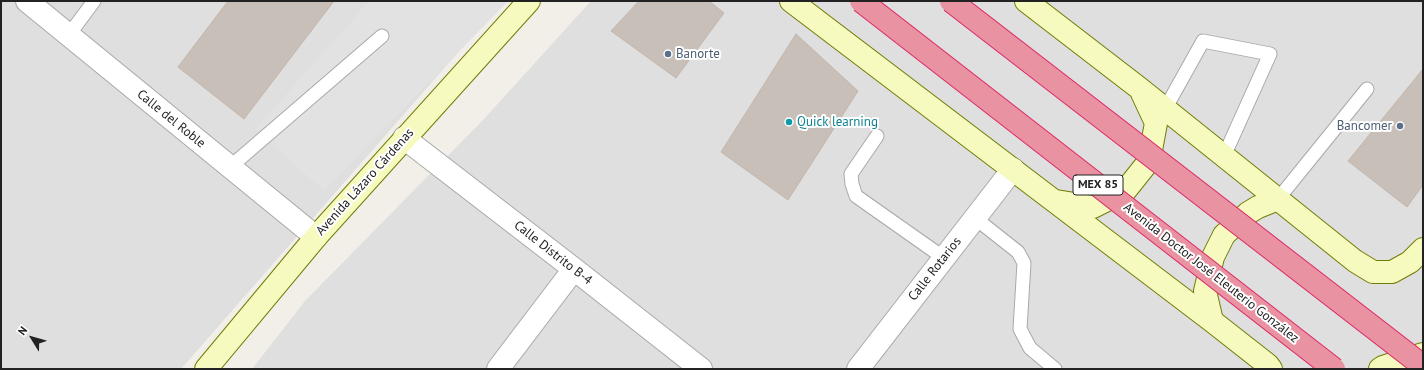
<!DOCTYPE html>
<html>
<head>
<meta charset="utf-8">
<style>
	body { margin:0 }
	#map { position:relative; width:1424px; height:370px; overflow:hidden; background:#f2efe9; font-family:"PT Sans",sans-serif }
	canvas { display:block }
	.frame { position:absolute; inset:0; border:2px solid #222; pointer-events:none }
	.north { position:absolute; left:12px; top:318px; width:40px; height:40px; -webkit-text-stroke:3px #fff; paint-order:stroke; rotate:307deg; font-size:11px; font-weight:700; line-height:16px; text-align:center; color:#222 }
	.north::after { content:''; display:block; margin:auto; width:14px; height:18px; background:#222; clip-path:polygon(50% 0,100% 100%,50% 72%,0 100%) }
</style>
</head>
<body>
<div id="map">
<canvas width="1424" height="370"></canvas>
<div class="frame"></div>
<div class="north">N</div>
</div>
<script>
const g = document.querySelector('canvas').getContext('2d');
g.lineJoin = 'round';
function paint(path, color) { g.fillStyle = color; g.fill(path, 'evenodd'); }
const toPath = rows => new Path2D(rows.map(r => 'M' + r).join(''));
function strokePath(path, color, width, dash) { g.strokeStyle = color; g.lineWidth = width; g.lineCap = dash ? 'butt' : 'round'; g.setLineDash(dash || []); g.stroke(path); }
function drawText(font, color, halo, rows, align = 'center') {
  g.font = font + ' "PT Sans",sans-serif'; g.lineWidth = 4; g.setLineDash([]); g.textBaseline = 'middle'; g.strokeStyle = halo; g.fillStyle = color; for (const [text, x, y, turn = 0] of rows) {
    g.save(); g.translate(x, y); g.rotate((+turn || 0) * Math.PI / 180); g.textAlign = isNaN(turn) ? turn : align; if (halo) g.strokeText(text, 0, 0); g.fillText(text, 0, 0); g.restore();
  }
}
paint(toPath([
	[1,1,503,1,181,369,1,369],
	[591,1,1423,1,1423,369,252,369,305,301,484,119]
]), '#e0dfdf');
paint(toPath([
	[369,1,508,1,324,191,255,129]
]), '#e2e2e2');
const building = toPath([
	[228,1,334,1,244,119,178,67,228,1],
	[639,1,709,1,724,13,676,78,611,31,639,1],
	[796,34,858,91,788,200,721,152,796,34],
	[1423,69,1423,185,1407,207,1348,161,1423,69]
]);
paint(building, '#c7bfb8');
strokePath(building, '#c4b6ab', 1);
const lane = toPath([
	[68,36,94,1],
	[1165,109,1203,41,1270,54,1224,156],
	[877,136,851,174,852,184,856,196,944,258],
	[230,167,382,36],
	[1278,199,1367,89],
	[975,218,1018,252,1024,263,1020,329,1030,348,1055,369]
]);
const street = toPath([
	[27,1,316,237],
	[404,138,574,269,701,369],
	[498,369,574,269],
	[858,369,1013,169]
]);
const secondary = toPath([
	[791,1,1212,321,1268,365,1271,369],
	[1026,1,1139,88,1355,261,1373,272,1392,272,1410,262,1423,249],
	[1056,201,1093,207,1125,191,1149,161,1156,123,1142,93],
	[1212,321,1205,291,1213,257,1224,235,1248,213,1258,207,1278,199],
	[206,369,316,237,529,1],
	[1380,369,1383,367,1423,354]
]);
strokePath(lane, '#a9a9a9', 15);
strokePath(street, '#a9a9a9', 24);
strokePath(secondary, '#707d05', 24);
strokePath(lane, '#fff', 13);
strokePath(street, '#fff', 22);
strokePath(secondary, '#f7fabf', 22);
const highwayBridge = toPath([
	[861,1,1334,369],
	[951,1,1423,366]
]);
strokePath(highwayBridge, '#dc2a67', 24, []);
strokePath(highwayBridge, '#e892a2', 22);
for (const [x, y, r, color] of [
	[668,54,4,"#5c6f8a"],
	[789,122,4,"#0f9aa8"],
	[1400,126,4,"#5c6f8a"]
]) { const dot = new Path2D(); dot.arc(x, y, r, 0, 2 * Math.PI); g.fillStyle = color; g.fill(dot); strokePath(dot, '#fff', 1.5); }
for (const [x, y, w] of [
	[1098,185,50]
]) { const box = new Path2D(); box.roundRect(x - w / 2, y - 10, w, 20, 3); g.fillStyle = '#fff'; g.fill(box); strokePath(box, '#222', 1); }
drawText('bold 12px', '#222', null, [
	["MEX 85",1098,185]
]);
drawText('13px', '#4e5e75', '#fff', [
	["Banorte",676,54],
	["Bancomer",1392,126,"right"]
], 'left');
drawText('13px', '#222', '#fff', [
	["Calle del Roble",171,119,39],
	["Avenida Lázaro Cárdenas",365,182,-48],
	["Calle Distrito B-4",553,253,38],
	["Calle Rotarios",935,269,-52],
	["Avenida Doctor José Eleuterio González",1211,273,38]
]);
drawText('13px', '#0d838f', '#fff', [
	["Quick learning",797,122]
], 'left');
</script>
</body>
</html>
